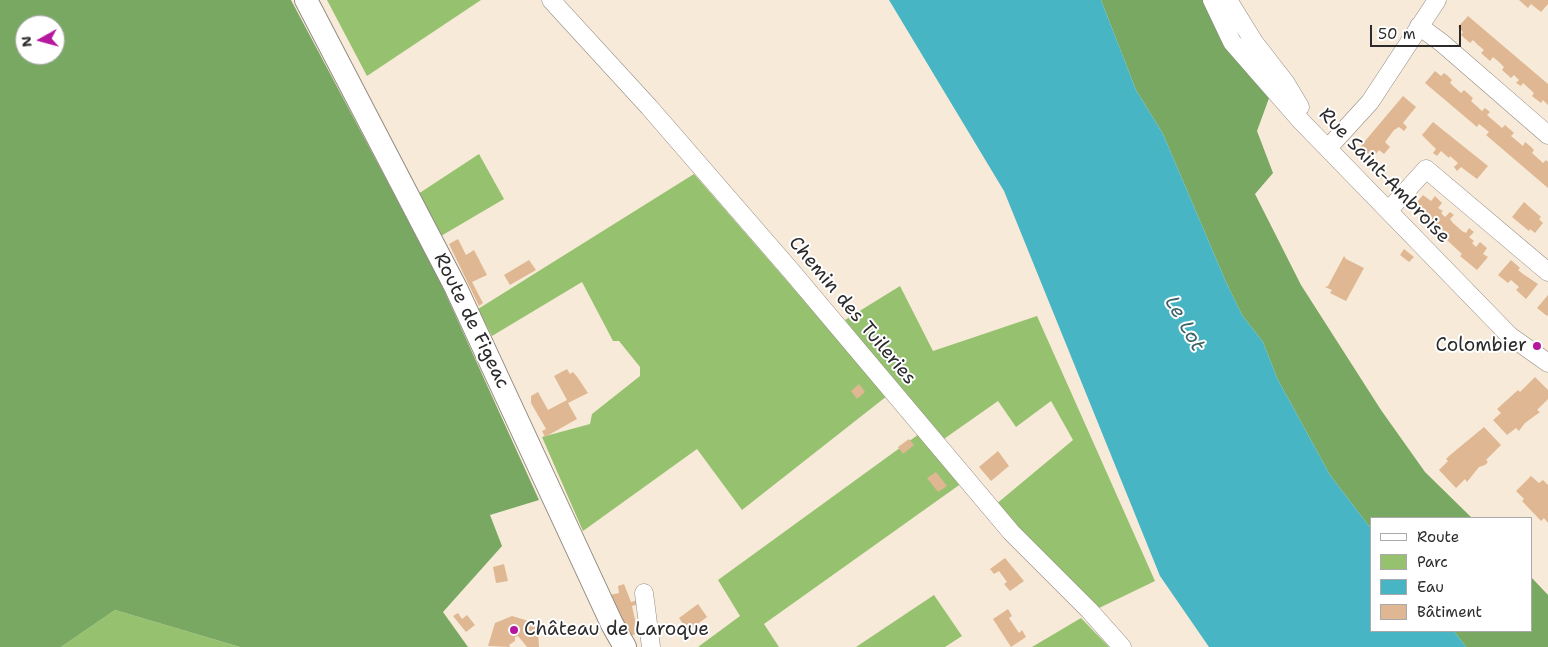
<!DOCTYPE html>
<html>
<head>
<meta charset="utf-8">
<style>
	body { margin:0 }
	#map { position:relative; width:1548px; height:647px; overflow:hidden; background:#f8ead8; font-family:"Shantell Sans",sans-serif }
	canvas { display:block }
	.legend { position:absolute; left:1370px; top:517px; width:162px; height:115px; box-sizing:border-box; background:#fff; border:1px solid #aaa; margin:0; padding:6px 9px; list-style:none; font-size:15px; color:#2b2b2b }
	.legend li { display:flex; align-items:center; gap:10px; height:25px }
	.legend b { width:25px; border:1px solid #aaa }
	.north { position:absolute; left:15px; top:15px; width:50px; height:50px; box-sizing:border-box; background:#fff; border:1px solid #aaa; border-radius:50%; rotate:263deg; font-size:14px; font-weight:700; line-height:20px; text-align:center; color:#2b2b2b }
	.north::after { content:''; display:block; margin:auto; width:18px; height:22px; background:#b5179e; clip-path:polygon(50% 0,100% 100%,50% 72%,0 100%) }
	.scale { position:absolute; left:1370px; top:25px; width:91px; height:22px; box-sizing:border-box; border:2px solid #2b2b2b; border-top:0; padding-left:6px; font-size:15px; line-height:18px; white-space:nowrap; color:#2b2b2b; -webkit-text-stroke:4px #fff; paint-order:stroke }
</style>
</head>
<body>
<div id="map">
<canvas width="1548" height="647"></canvas>
<ul class="legend">
<li><b style="height:6px;background:#fff"></b>Route</li>
<li><b style="height:14px;background:#96c270"></b>Parc</li>
<li><b style="height:14px;background:#48b5c4"></b>Eau</li>
<li><b style="height:14px;background:#dfb792"></b>Bâtiment</li>
</ul>
<div class="north">N</div>
<div class="scale">50 m</div>
</div>
<script>
const g = document.querySelector('canvas').getContext('2d');
g.lineJoin = 'round';
function paint(path, color) { g.fillStyle = color; g.fill(path, 'evenodd'); }
const toPath = rows => new Path2D(rows.map(r => 'M' + r).join(''));
function strokePath(path, color, width, dash) { g.strokeStyle = color; g.lineWidth = width; g.lineCap = dash ? 'butt' : 'round'; g.setLineDash(dash || []); g.stroke(path); }
function drawText(font, color, halo, rows, align = 'center') {
  g.font = font + ' "Shantell Sans",sans-serif'; g.lineWidth = 4; g.setLineDash([]); g.textBaseline = 'middle'; g.strokeStyle = halo; g.fillStyle = color; for (const [text, x, y, turn = 0] of rows) {
    g.save(); g.translate(x, y); g.rotate((+turn || 0) * Math.PI / 180); g.textAlign = isNaN(turn) ? turn : align; if (halo) g.strokeText(text, 0, 0); g.fillText(text, 0, 0); g.restore();
  }
}
paint(toPath([
	[327,0,481,0,367,76],
	[479,154,504,199,441,236,418,194],
	[694,174,887,396,742,510,697,449,583,531,542,437,590,424,592,414,640,376,640,367,619,341,613,341,582,282,492,336,478,309],
	[900,286,933,351,1037,316,1155,581,1097,609,995,505,1073,440,1051,401,1016,427,998,401,941,441,845,320],
	[919,434,962,483,764,624,779,647,698,647,740,616,718,580],
	[934,595,962,636,945,647,856,647],
	[115,610,240,647,61,647],
	[1081,618,1109,647,1032,647]
]), '#96c270');
paint(toPath([
	[0,0,291,0,438,277,539,500,490,515,502,546,443,612,468,647,240,647,115,610,61,647,0,647],
	[25,25,55,25,55,55,25,55],
	[1101,0,1224,0,1276,79,1257,131,1273,173,1255,194,1301,285,1381,410,1425,472,1472,518,1372,518,1372,530,1330,475,1277,378,1263,342,1242,315,1226,282,1163,134,1136,90],
	[1532,578,1548,595,1548,647,1466,647,1454,631,1532,631]
]), '#78a862');
paint(toPath([
	[889,0,1101,0,1136,90,1163,134,1226,282,1242,315,1263,342,1277,378,1330,475,1372,530,1372,631,1454,631,1466,647,1209,647,1160,576,1004,191]
]), '#48b5c4');
paint(toPath([
	[1519,0,1548,0,1548,4,1541,12,1531,4,1528,8],
	[1468,16,1548,84,1548,105,1543,100,1541,103,1532,96,1534,93,1523,83,1521,86,1516,83,1519,80,1514,75,1511,78,1502,70,1504,67,1499,62,1493,57,1490,61,1481,53,1484,50,1478,45,1473,40,1470,43,1461,35,1463,32,1458,27],
	[1435,71,1441,76,1444,73,1448,76,1452,80,1450,83,1461,93,1464,90,1473,98,1471,101,1482,111,1485,108,1490,112,1487,115,1502,128,1505,125,1514,133,1511,136,1523,146,1525,142,1530,146,1534,150,1532,153,1543,163,1546,160,1548,162,1548,188,1486,135,1489,132,1479,124,1477,127,1425,83],
	[1403,96,1416,107,1403,123,1407,127,1404,131,1399,127,1394,130,1385,142,1390,147,1384,154,1379,150,1373,158,1360,147],
	[1433,122,1488,166,1477,179,1461,167,1457,171,1454,167,1458,163,1450,156,1449,158,1441,151,1437,156,1433,153,1436,149,1422,135],
	[1377,163,1387,172,1381,179,1371,171],
	[1423,195,1431,201,1435,196,1442,203,1438,208,1443,211,1441,213,1445,217,1450,212,1454,215,1450,219,1453,223,1462,231,1466,233,1469,228,1474,232,1469,237,1474,241,1472,243,1476,247,1480,242,1487,248,1483,254,1488,257,1477,270,1460,256,1462,254,1412,208],
	[1524,202,1541,217,1539,219,1543,223,1535,233,1530,229,1529,231,1512,217],
	[458,239,466,255,474,250,487,275,472,282,483,303,479,306,449,244],
	[1404,249,1414,257,1409,262,1400,255],
	[1344,256,1346,259,1364,268,1346,301,1330,293,1332,290,1325,287,1328,286],
	[529,260,536,270,510,285,504,275],
	[1511,260,1520,268,1518,270,1523,274,1538,284,1526,299,1516,290,1519,287,1511,280,1508,283,1498,275],
	[1548,295,1548,315,1547,316,1537,308],
	[567,369,570,374,573,372,578,378,588,393,568,403,577,419,545,437,542,431,546,429,531,403,531,396,538,392,548,410,567,400,554,376],
	[1535,377,1548,390,1548,399,1537,410,1540,412,1525,423,1519,431,1516,428,1507,435,1493,420,1501,413,1497,409,1518,390,1520,392],
	[859,384,865,392,857,399,851,391],
	[1484,427,1501,445,1486,460,1488,462,1485,465,1479,467,1467,482,1465,479,1456,488,1439,470,1448,461,1446,459,1449,456],
	[909,439,914,445,903,454,898,447],
	[998,451,1009,466,991,481,979,467],
	[936,472,947,486,938,492,927,478],
	[1531,476,1539,483,1543,480,1548,485,1548,523,1544,518,1541,521,1522,501,1524,499,1516,491],
	[1005,558,1024,581,1010,591,1004,584,1007,582,999,571,994,574,990,569],
	[504,564,508,581,496,583,493,567],
	[624,584,631,602,639,600,639,604,632,606,638,633,628,637,610,595,619,593,618,586],
	[698,604,707,617,688,631,679,618],
	[1008,609,1012,616,1009,618,1019,633,1022,630,1026,637,1011,647,993,619],
	[458,613,462,619,467,615,475,625,466,632,453,616],
	[512,616,532,622,538,633,539,647,527,647,518,636,515,637,515,641,509,645,510,647,488,646,495,623]
]), '#dfb792');
const minor = toPath([
	[551,0,649,107,792,272,1011,532,1089,610,1122,647],
	[1212,0,1232,42,1301,121,1510,336,1548,363],
	[1228,0,1254,42,1285,82,1300,107],
	[1419,26,1442,43,1548,135],
	[1328,148,1370,102,1437,0],
	[1389,210,1426,169,1548,272],
	[644,593,651,647]
]);
const major = toPath([
	[306,0,456,288,612,624,625,647]
]);
strokePath(minor, '#928a82', 19);
strokePath(major, '#928a82', 24);
strokePath(minor, '#fff', 18);
strokePath(major, '#fff', 22);
for (const [x, y, r, color] of [
	[1537,346,5,"#b5179e"],
	[514,630,5,"#b5179e"]
]) { const dot = new Path2D(); dot.arc(x, y, r, 0, 2 * Math.PI); g.fillStyle = color; g.fill(dot); strokePath(dot, '#fff', 2); }
drawText('19px', '#2b2b2b', '#fff', [
	["Rue Saint-Ambroise",1384,176,46],
	["Chemin des Tuileries",852,311,50],
	["Route de Figeac",471,321,64]
]);
drawText('19px', '#2b2b2b', '#fff', [
	["Colombier",1527,346],
	["Château de Laroque",524,630,"left"]
], 'right');
drawText('italic 20px', '#376268', '#fff', [
	["Le Lot",1184,324,60]
]);
</script>
</body>
</html>
